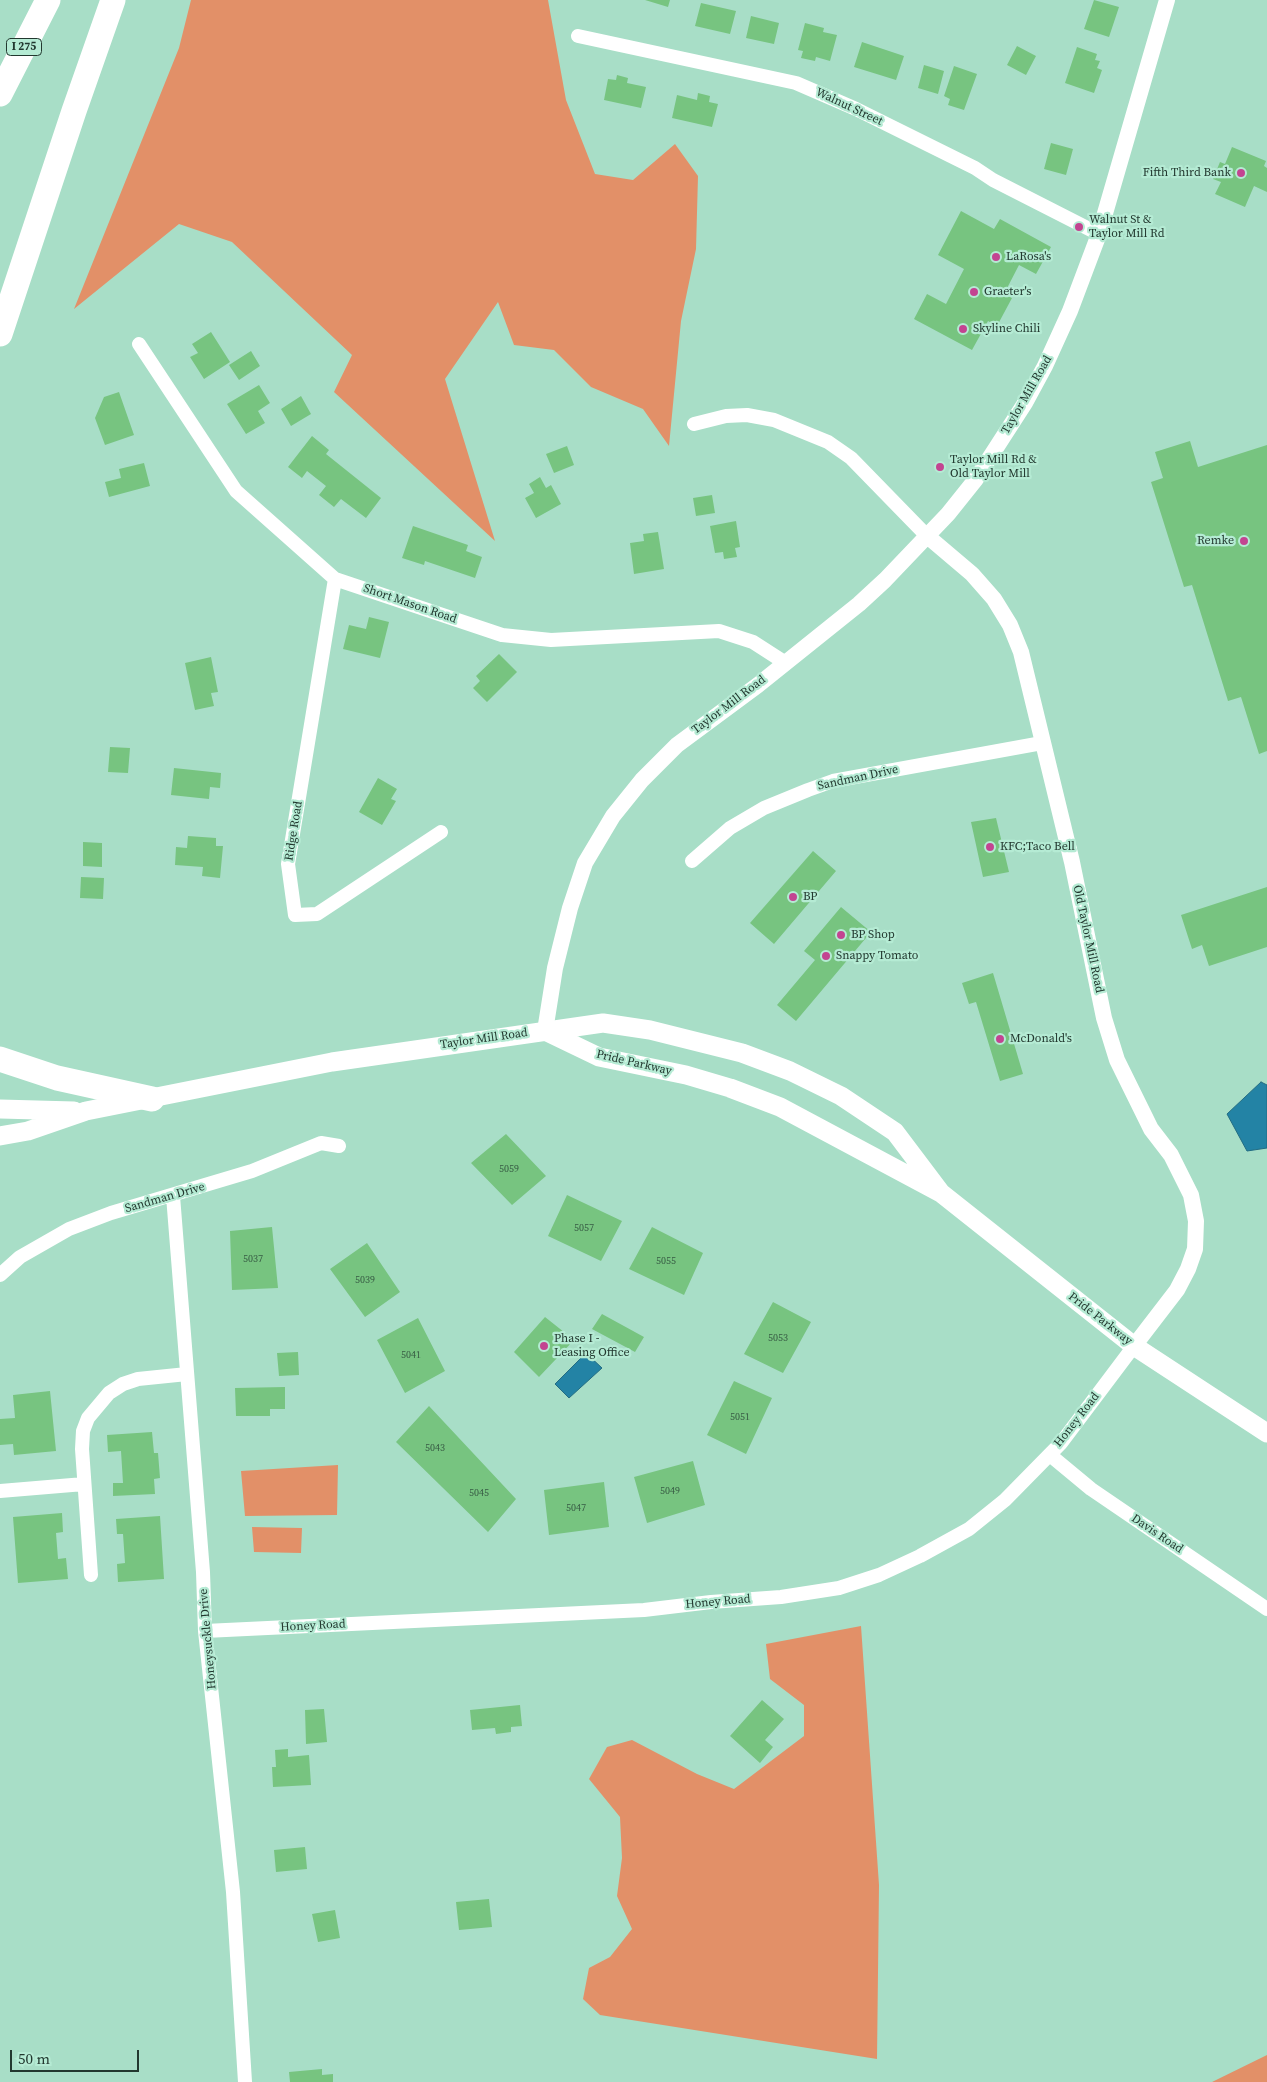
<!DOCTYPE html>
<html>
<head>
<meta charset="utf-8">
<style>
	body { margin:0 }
	#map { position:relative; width:1267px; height:2082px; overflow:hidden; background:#a8dec7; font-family:"Source Serif 4",serif }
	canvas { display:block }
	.scale { position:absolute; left:10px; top:2050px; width:129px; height:22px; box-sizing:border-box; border:2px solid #22382f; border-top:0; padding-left:6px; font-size:15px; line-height:18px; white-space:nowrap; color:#22382f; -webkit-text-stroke:4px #b5ebd4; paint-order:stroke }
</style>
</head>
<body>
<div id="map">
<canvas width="1267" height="2082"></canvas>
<div class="scale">50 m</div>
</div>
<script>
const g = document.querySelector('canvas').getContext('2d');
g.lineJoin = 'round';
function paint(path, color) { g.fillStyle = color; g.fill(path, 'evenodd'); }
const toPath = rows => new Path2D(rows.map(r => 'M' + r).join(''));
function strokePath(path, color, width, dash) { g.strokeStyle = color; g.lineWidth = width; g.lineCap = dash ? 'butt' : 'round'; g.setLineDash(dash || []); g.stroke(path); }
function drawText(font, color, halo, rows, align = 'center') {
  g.font = font + ' "Source Serif 4",serif'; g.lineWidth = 4.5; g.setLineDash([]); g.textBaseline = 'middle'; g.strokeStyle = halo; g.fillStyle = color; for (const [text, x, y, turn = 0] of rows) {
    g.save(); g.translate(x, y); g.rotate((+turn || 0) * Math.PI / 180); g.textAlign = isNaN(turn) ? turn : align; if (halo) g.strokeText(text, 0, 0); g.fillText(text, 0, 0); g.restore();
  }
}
paint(toPath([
	[191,0,548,0,566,100,595,174,633,180,675,144,698,176,696,249,681,321,669,446,643,409,591,387,554,350,514,345,498,302,445,379,495,541,334,392,352,355,232,242,179,224,74,309,179,48],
	[338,1465,337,1515,245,1516,241,1471],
	[252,1527,302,1528,301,1553,254,1552],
	[861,1626,879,1885,877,2059,600,2015,583,1999,589,1968,610,1957,632,1929,617,1896,622,1858,620,1817,589,1779,607,1747,632,1740,697,1774,734,1789,804,1736,804,1705,770,1679,766,1644],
	[1267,2055,1267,2082,1212,2082]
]), '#e29068');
const water = toPath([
	[1261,1082,1267,1085,1267,1148,1247,1151,1227,1114,1261,1082],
	[586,1353,602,1368,569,1398,555,1384,586,1353]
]);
paint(water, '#2383a5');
strokePath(water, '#236c82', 1);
paint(toPath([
	[645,0,670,0,668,7],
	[1094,0,1119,7,1109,37,1084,29],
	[701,3,736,11,730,34,695,26],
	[751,16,779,23,774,44,746,38],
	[805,23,824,28,823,32,837,35,830,61,816,57,815,61,801,58,803,51,798,50],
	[862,42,904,56,896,80,854,67],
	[1017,46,1036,56,1026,75,1007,65],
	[1077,47,1097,54,1095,60,1100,61,1097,68,1102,70,1094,93,1065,83],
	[924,65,944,71,938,94,918,88],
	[954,66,977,74,964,110,948,105,950,99,944,96],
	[617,75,628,78,627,83,646,87,641,108,604,100,608,79,616,80],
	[698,93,710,96,709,102,718,104,712,127,672,118,677,95,697,100],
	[1051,143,1073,149,1066,175,1044,169],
	[1232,147,1266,161,1264,166,1267,168,1267,192,1254,186,1245,207,1215,194,1221,182,1213,179,1220,162,1225,164],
	[961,211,994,229,1000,219,1051,247,1036,274,1019,265,1004,294,1012,298,997,326,988,321,972,350,914,319,927,294,946,304,964,269,938,255],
	[211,332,230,362,204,379,190,357,198,353,192,344],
	[251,351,260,366,239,380,229,365],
	[259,385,270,403,258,411,265,423,246,434,227,404],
	[119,392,134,435,105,445,95,418,104,397],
	[301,396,311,414,291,426,281,409],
	[312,436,329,450,326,454,381,498,366,518,341,499,334,507,319,495,326,486,307,471,302,478,288,467],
	[1190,441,1198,467,1267,445,1267,751,1259,754,1241,697,1228,701,1192,585,1184,587,1151,482,1163,478,1155,452],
	[567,446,574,465,554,473,546,454],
	[144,463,150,486,109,497,105,482,121,478,119,469],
	[540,477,546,488,551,485,561,504,536,518,525,498,534,493,529,484],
	[712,495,715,513,696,516,693,498],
	[736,521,740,547,735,548,737,557,724,559,723,552,715,553,710,526],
	[413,526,468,545,466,551,482,557,475,578,425,561,424,565,402,558],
	[658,532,664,569,634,574,630,543,644,541,643,534],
	[369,617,389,622,380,658,343,649,349,625,366,629],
	[499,654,517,672,487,702,473,688,480,681,476,676],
	[211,657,218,692,211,693,214,706,195,710,185,663],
	[110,747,130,748,128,773,108,772],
	[174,768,221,773,220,788,210,787,209,799,171,795],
	[378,778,397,789,391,799,396,801,382,825,359,812],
	[996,818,1009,872,983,877,971,822],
	[188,836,216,838,216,846,223,846,220,878,202,876,203,867,175,865,176,847,187,848],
	[83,842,102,843,102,867,83,866],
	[813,851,836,871,774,944,750,923],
	[81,877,104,878,103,899,80,898],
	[1267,887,1267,947,1209,966,1202,945,1192,949,1181,915],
	[841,907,871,932,796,1021,777,1005,815,960,804,951],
	[993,973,1023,1074,1000,1081,976,1002,969,1004,962,983],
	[506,1134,546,1176,512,1205,471,1163],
	[567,1195,622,1221,601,1261,548,1236],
	[272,1227,278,1288,232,1290,230,1231],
	[652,1227,703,1253,684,1295,629,1269],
	[367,1243,400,1292,365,1317,330,1269],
	[773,1302,811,1322,783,1373,744,1354],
	[602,1314,644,1337,635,1352,592,1329],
	[545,1317,574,1340,539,1377,514,1352],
	[418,1318,445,1371,405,1393,377,1340],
	[298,1352,299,1375,279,1376,277,1353],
	[734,1381,772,1398,746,1454,707,1435],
	[285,1387,285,1409,270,1409,270,1416,236,1416,235,1388],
	[50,1391,56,1451,14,1455,13,1444,0,1445,0,1419,15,1418,13,1395],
	[429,1406,516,1499,488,1532,396,1442],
	[152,1432,154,1453,158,1453,160,1478,154,1479,155,1494,113,1496,113,1483,123,1483,121,1451,108,1452,107,1435],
	[693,1461,705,1505,647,1523,634,1477],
	[604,1482,609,1527,549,1535,544,1490],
	[62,1513,63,1532,56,1533,58,1559,66,1558,68,1579,18,1583,13,1517],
	[160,1516,164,1579,118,1582,117,1564,125,1563,123,1534,117,1534,116,1519],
	[762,1700,784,1719,765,1740,773,1747,760,1763,730,1736],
	[520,1705,522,1726,511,1727,511,1732,496,1734,495,1728,472,1730,470,1710],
	[324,1709,327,1742,306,1744,305,1710],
	[288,1749,288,1757,309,1755,311,1785,273,1787,272,1767,276,1767,275,1750],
	[305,1847,307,1869,276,1872,274,1850],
	[489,1899,492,1927,459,1930,456,1902],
	[335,1910,340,1938,318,1942,312,1914],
	[322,2069,322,2075,333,2074,333,2082,290,2082,289,2072]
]), '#77c480');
strokePath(toPath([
	[578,36,796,83,856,109,975,168,993,180,1099,234],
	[139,344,236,491,335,579,502,635,551,640,719,631,753,642,784,662],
	[694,424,726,416,747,415,774,420,828,442,851,458,926,535],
	[335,579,288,864,295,915,317,914,441,832],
	[692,861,730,828,764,808,808,790,833,781,1042,743],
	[173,1196,203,1572,205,1631,233,1892,245,2082],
	[0,1275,20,1257,69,1229,111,1213,252,1171,321,1143,339,1146],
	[1050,1455,1091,1489,1267,1609],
	[0,1491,84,1484],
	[91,1575,82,1449,83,1431,88,1418,109,1393,123,1384,138,1379,187,1374],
	[205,1631,644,1610,711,1602,781,1597,839,1588,879,1575,920,1556,969,1529,1005,1500,1061,1443,1134,1346]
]), '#fff', 14);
strokePath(toPath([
	[926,535,972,574,994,599,1010,625,1021,652,1072,862,1104,1018,1117,1060,1151,1129,1171,1155,1191,1195,1196,1221,1195,1249,1188,1269,1177,1290,1134,1346],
	[545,1031,555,968,570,908,585,863,613,816,642,780,677,745,758,685,859,604,885,580,948,514,976,479,1025,403,1045,366,1070,311,1099,234,1167,0]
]), '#fff', 16);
strokePath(toPath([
	[545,1031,599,1057,686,1075,730,1088,780,1107,941,1193,1134,1346,1267,1433],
	[0,1109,74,1111],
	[0,1136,28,1131,86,1111,332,1062,603,1023,650,1030,742,1053,790,1071,841,1096,895,1132,941,1193]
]), '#fff', 19);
strokePath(toPath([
	[0,94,48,0],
	[0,334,74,111,113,0],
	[0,1059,57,1078,152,1099]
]), '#fff', 25);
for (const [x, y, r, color] of [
	[1241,173,5,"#c34491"],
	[1079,227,5,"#c34491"],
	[996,257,5,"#c34491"],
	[974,292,5,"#c34491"],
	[963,329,5,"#c34491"],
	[940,467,5,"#c34491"],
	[1244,541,5,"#c34491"],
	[990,847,5,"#c34491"],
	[793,897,5,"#c34491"],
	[841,935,5,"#c34491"],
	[826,956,5,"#c34491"],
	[1000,1039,5,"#c34491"],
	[544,1346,5,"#c34491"]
]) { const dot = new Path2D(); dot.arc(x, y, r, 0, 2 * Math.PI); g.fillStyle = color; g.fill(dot); strokePath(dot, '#b5ebd4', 2); }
drawText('10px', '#375b43', null, [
	["5059",509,1169],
	["5057",584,1228],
	["5037",253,1259],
	["5055",666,1261],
	["5039",365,1280],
	["5053",778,1338],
	["5041",411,1355],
	["5051",740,1417],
	["5043",435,1448],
	["5049",670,1491],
	["5045",479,1493],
	["5047",576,1508]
]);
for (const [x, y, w] of [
	[24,47,35]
]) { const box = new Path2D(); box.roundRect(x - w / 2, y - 8.5, w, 17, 4); g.fillStyle = '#b5ebd4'; g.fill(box); strokePath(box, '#22382f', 1); }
drawText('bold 11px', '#22382f', null, [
	["I 275",24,47]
]);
drawText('12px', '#22382f', '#b5ebd4', [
	["Walnut Street",849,107,25],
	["Taylor Mill Road",1027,395,-60],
	["Short Mason Road",410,604,19],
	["Taylor Mill Road",729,705,-37],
	["Sandman Drive",858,778,-12],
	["Ridge Road",294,831,-81],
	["Old Taylor Mill Road",1088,939,78],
	["Taylor Mill Road",484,1039,-8],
	["Pride Parkway",634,1063,13],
	["Sandman Drive",165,1198,-16],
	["Pride Parkway",1100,1319,38],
	["Honey Road",1077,1420,-52],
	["Davis Road",1157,1534,34],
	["Honey Road",718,1602,-5],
	["Honey Road",313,1626,-3],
	["Honeysuckle Drive",208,1639,-95]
]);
drawText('12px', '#22382f', '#b5ebd4', [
	["Fifth Third Bank",1231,173,"right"],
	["Walnut St &",1089,220],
	["Taylor Mill Rd",1089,234],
	["LaRosa's",1006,257],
	["Graeter's",984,292],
	["Skyline Chili",973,329],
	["Taylor Mill Rd &",950,460],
	["Old Taylor Mill",950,474],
	["Remke",1234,541,"right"],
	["KFC;Taco Bell",1000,847],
	["BP",803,897],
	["BP Shop",851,935],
	["Snappy Tomato",836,956],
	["McDonald's",1010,1039],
	["Phase I -",554,1339],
	["Leasing Office",554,1353]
], 'left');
</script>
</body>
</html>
